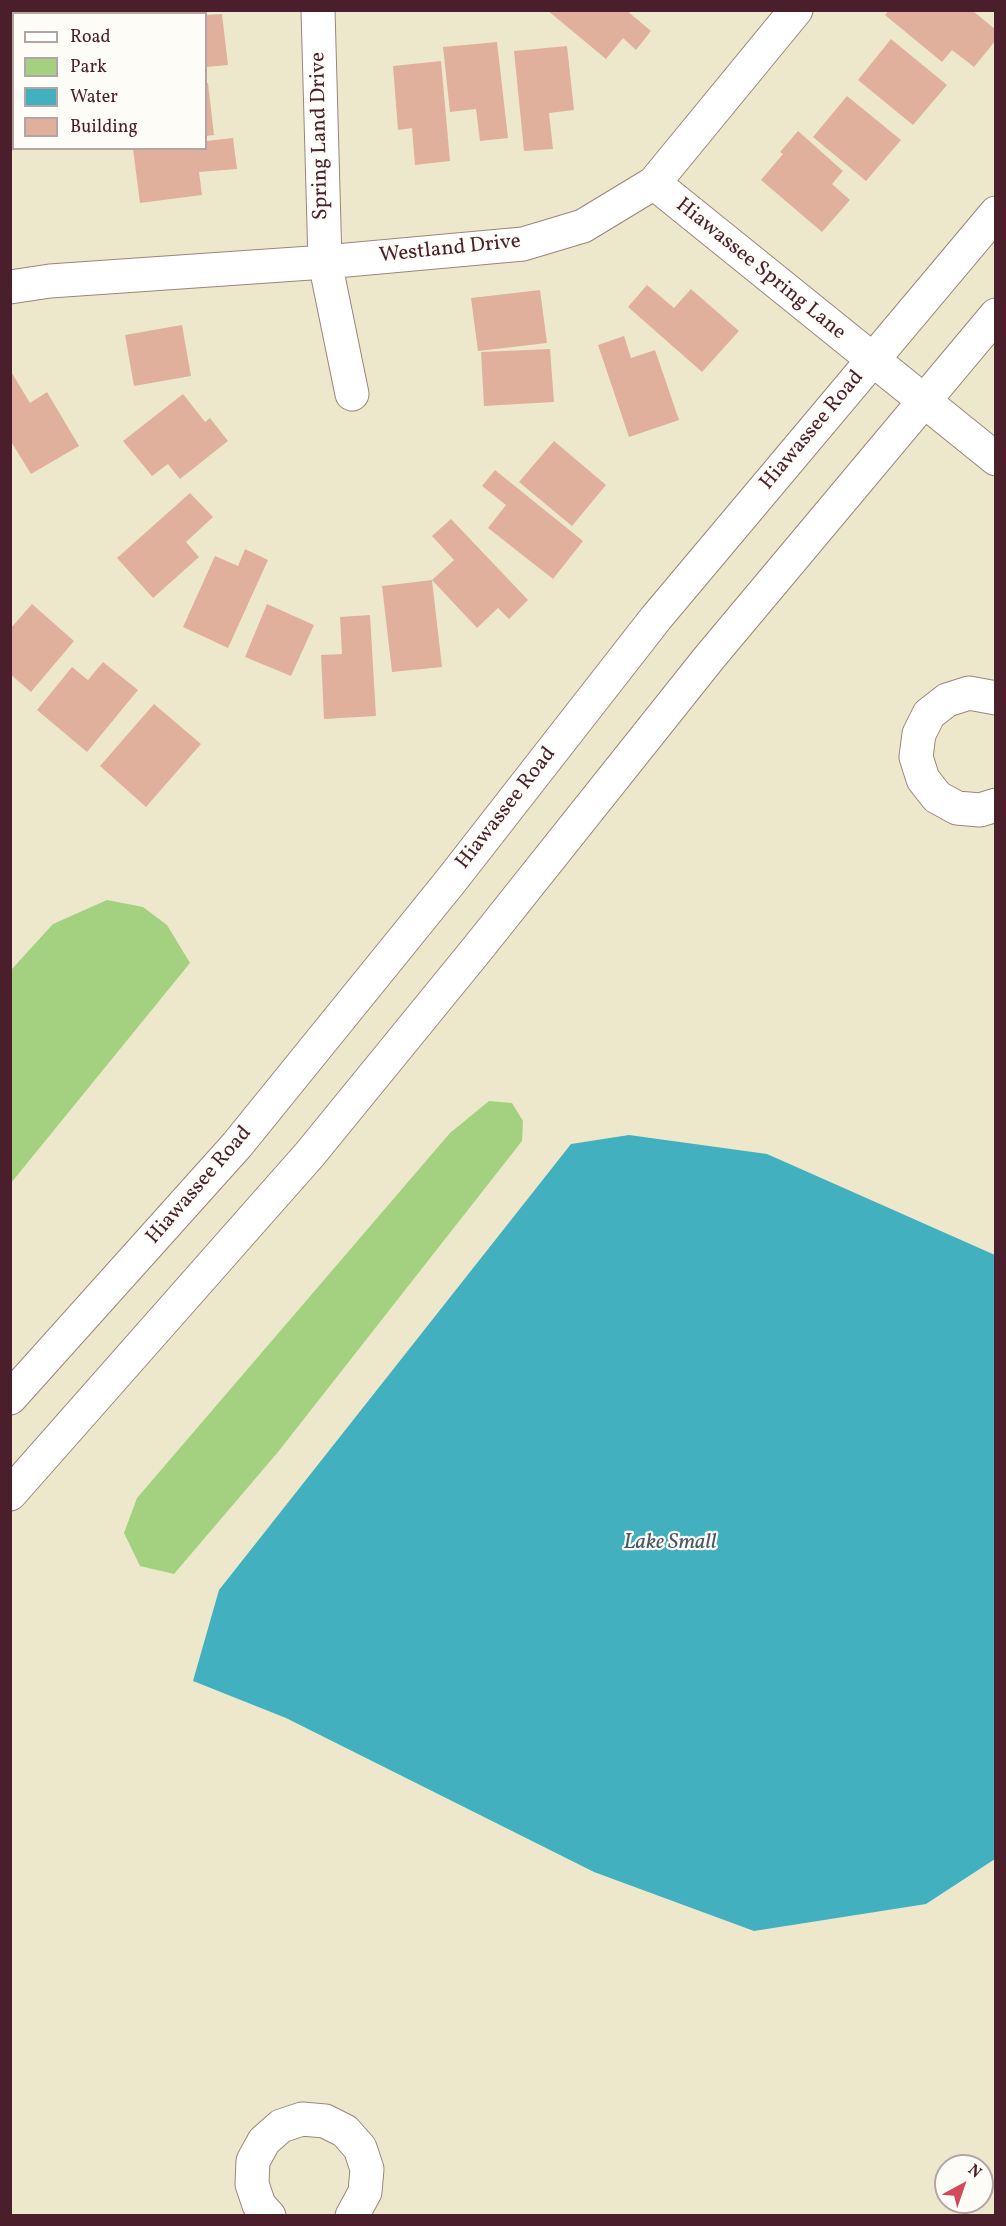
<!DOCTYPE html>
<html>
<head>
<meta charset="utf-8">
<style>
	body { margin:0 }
	#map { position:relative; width:1006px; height:2226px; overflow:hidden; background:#ede8cc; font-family:Vollkorn,serif }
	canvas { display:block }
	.frame { position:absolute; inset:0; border:12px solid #4a1f2b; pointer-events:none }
	.legend { position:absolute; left:12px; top:12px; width:195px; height:138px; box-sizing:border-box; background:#fdfcf7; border:2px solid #b5a4a5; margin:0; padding:8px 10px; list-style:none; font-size:18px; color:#4a1f2b }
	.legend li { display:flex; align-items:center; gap:12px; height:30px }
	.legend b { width:30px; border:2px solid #b5a4a5 }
	.north { position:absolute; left:934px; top:2154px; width:60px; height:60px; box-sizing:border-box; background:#fdfcf7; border:2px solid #b5a4a5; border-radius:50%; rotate:40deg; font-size:16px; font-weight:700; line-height:24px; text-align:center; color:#4a1f2b }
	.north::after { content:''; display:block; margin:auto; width:21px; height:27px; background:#d1495b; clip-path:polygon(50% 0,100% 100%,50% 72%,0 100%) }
</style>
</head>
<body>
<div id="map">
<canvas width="1006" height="2226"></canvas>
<div class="frame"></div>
<ul class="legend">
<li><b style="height:8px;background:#fff"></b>Road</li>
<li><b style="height:16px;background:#a3d17f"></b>Park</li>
<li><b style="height:16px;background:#42b0bf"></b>Water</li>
<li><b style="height:16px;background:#e1b09d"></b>Building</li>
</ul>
<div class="north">N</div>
</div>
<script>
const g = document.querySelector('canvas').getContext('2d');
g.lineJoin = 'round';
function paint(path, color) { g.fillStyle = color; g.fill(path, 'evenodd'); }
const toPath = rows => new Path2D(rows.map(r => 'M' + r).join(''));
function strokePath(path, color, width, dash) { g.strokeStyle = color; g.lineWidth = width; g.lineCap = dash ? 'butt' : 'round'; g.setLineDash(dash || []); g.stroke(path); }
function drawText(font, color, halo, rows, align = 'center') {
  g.font = font + ' Vollkorn,serif'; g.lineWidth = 4.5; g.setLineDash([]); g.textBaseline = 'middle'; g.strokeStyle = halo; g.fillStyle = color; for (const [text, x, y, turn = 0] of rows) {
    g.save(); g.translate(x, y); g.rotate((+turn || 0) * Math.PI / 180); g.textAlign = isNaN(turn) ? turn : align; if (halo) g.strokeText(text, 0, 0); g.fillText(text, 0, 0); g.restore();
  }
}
paint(toPath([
	[107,900,143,907,167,925,190,963,11,1183,11,970,53,924],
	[489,1101,512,1103,523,1121,522,1141,278,1452,174,1574,140,1566,124,1533,137,1498,450,1133]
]), '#a3d17f');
paint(toPath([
	[629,1135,767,1154,995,1255,995,1859,926,1904,754,1931,594,1872,286,1718,193,1681,219,1590,571,1144]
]), '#42b0bf');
paint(toPath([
	[547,10,626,10,651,31,636,50,623,38,606,59],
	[889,10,972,10,996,30,996,40,974,67,952,50,942,62,885,15],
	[222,14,228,65,206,67,206,15],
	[891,39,947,85,913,125,858,80],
	[497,42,508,138,480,141,476,109,450,112,443,47],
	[567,46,574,110,549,113,553,149,524,151,514,51],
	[441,61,450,161,415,165,412,128,398,130,393,66],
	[10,81,14,90,14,148,18,149,10,151],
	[206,83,208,83,214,135,206,136],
	[847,96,901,140,866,181,813,137],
	[798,131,843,171,832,184,850,200,822,232,761,180,783,154,780,152],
	[233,138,237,169,199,172,202,195,140,203,133,149,206,148,206,141],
	[647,285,674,308,691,289,739,331,702,372,628,307],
	[540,290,547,343,478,351,471,298],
	[182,325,191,376,134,386,125,335],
	[624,336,631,358,655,350,679,420,629,437,598,345],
	[550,349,554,402,484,406,481,352],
	[10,370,30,403,47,392,79,446,31,474,10,440],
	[183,394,205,422,210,418,228,441,180,479,168,464,152,476,123,441],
	[554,441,606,485,572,526,519,482],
	[495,470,583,541,553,579,488,528,506,505,482,486],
	[190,493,213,517,186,542,199,557,153,598,117,558],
	[451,519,528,600,509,619,498,608,477,628,432,580,454,560,432,536],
	[245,549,268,560,228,648,183,627,215,556,238,566],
	[432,580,442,667,392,672,382,586],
	[32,604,74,641,31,692,10,674,10,629],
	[267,604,314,625,291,676,245,657],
	[370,615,376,716,324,719,321,655,342,654,340,617],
	[103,662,138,690,87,752,37,710,72,667,88,680],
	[154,704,201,744,146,807,100,766]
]), '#e1b09d');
const street = toPath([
	[318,10,325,262,352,394],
	[654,183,996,459],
	[10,287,50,281,325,262,523,244,583,226,654,183,796,10],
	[996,698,969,693,947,700,929,714,919,734,916,757,923,779,937,797,957,808,980,810,996,805],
	[269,2216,259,2205,252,2184,253,2161,264,2141,281,2126,302,2119,325,2121,345,2131,360,2148,367,2169,365,2192,352,2216]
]);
const secondary = toPath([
	[10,1398,237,1145,450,882,656,618,996,213],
	[10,1494,310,1154,478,948,709,658,996,315]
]);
strokePath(street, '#9c847c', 35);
strokePath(secondary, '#9c847c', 35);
strokePath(street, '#fff', 33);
strokePath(secondary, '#fff', 33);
drawText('21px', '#4a1f2b', '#fdfcf7', [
	["Spring Land Drive",321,136,-91],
	["Westland Drive",450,250,-6],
	["Hiawassee Spring Lane",760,270,39],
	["Hiawassee Road",813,431,-50],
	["Hiawassee Road",507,809,-52],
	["Hiawassee Road",200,1186,-49]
]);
drawText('italic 22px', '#475966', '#fdfcf7', [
	["Lake Small",670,1544]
]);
</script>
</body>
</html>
